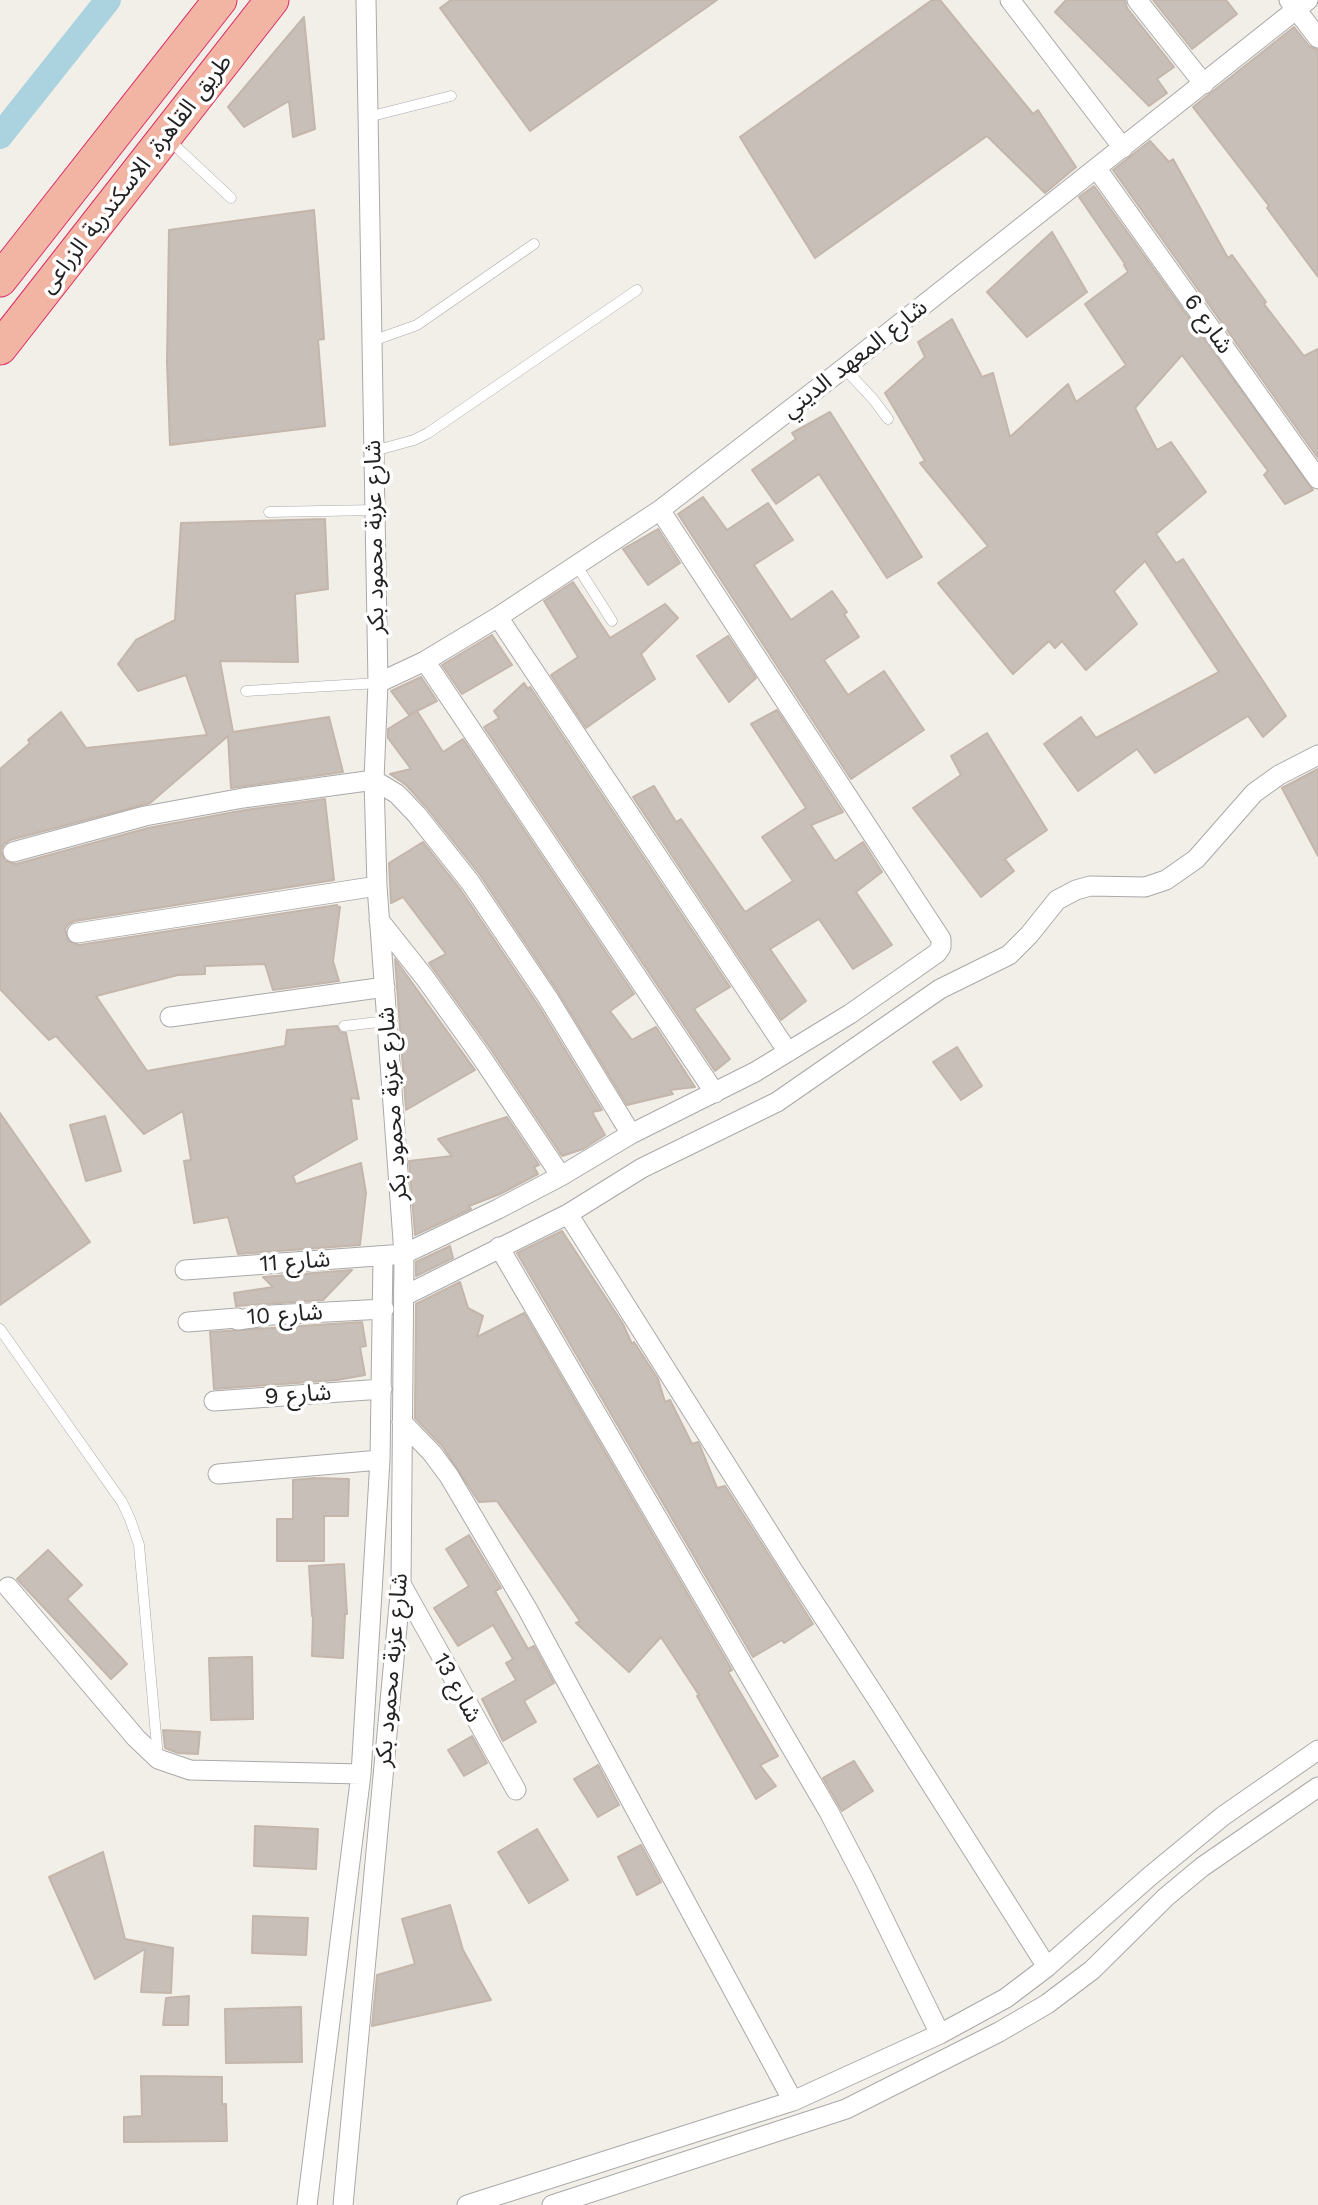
<!DOCTYPE html>
<html>
<head>
<meta charset="utf-8">
<style>
	body { margin:0 }
	canvas { display:block; background:#f2efe9 }
</style>
</head>
<body>
<canvas width="1318" height="2205"></canvas>
<script>
const g = document.querySelector('canvas').getContext('2d');
g.lineJoin = 'round';
const toPath = rows => new Path2D(rows.map(r => 'M' + r).join(''));
function strokePath(path, color, width, dash) { g.strokeStyle = color; g.lineWidth = width; g.lineCap = dash ? 'butt' : 'round'; g.setLineDash(dash || []); g.stroke(path); }
function paint(path, color) { g.fillStyle = color; g.fill(path, 'evenodd'); }
function drawText(font, color, halo, rows, align = 'center') {
  g.font = font + ' "Work Sans","Noto Sans Arabic",sans-serif'; g.lineWidth = 7; g.setLineDash([]); g.textBaseline = 'middle'; g.strokeStyle = halo; g.fillStyle = color; for (const [text, x, y, turn = 0] of rows) {
    g.save(); g.translate(x, y); g.rotate((+turn || 0) * Math.PI / 180); g.textAlign = isNaN(turn) ? turn : align; if (halo) g.strokeText(text, 0, 0); g.fillText(text, 0, 0); g.restore();
  }
}
strokePath(toPath([
	[0,136,108,0]
]), '#aad3df', 26);
const building = toPath([
	[451,0,717,0,530,131,440,8,451,0],
	[932,0,940,0,1033,114,1038,110,1076,167,1045,193,987,136,815,258,740,137,932,0],
	[1066,0,1125,0,1127,8,1174,67,1157,79,1167,93,1149,106,1055,12,1066,0],
	[1153,0,1226,0,1237,14,1192,49,1153,0],
	[304,17,315,129,293,137,289,101,244,127,228,107,304,17],
	[1294,27,1309,46,1318,50,1318,277,1267,208,1269,206,1193,107,1294,27],
	[1150,141,1169,162,1173,159,1228,258,1232,255,1266,302,1264,304,1304,356,1318,349,1318,458,1113,170,1150,141],
	[1094,186,1313,490,1285,504,1264,475,1268,471,1182,355,1135,408,1157,450,1171,442,1206,492,1156,534,1176,563,1183,559,1286,716,1263,737,1248,716,1155,773,1137,749,1078,791,1044,744,1081,717,1096,738,1219,672,1145,561,1114,591,1137,624,1086,670,1062,641,1055,648,1049,641,1013,674,938,583,988,546,920,463,925,461,885,393,925,357,918,342,952,319,982,377,993,373,1010,437,1068,384,1076,402,1126,365,1085,304,1128,272,1124,265,1125,264,1079,197,1094,186],
	[314,210,324,339,318,340,325,426,170,445,167,362,169,230,314,210],
	[1052,232,1087,292,1027,337,987,292,1052,232],
	[830,412,922,557,887,578,819,474,776,504,752,470,796,439,792,433,830,412],
	[703,497,727,530,768,503,793,540,754,565,791,620,832,591,847,612,844,614,859,637,824,660,848,695,884,671,924,730,851,779,678,514,703,497],
	[325,519,328,589,295,594,298,662,220,661,233,732,329,717,343,772,231,788,228,736,150,803,10,840,4,844,1,850,5,861,16,864,148,828,245,810,325,799,334,880,75,921,69,924,65,929,68,941,79,945,337,905,338,907,340,907,333,961,339,981,273,990,265,964,205,966,205,974,178,975,96,996,147,1071,285,1046,287,1030,337,1026,340,1032,346,1033,359,1099,351,1098,357,1139,293,1176,296,1184,361,1163,366,1193,360,1245,238,1254,228,1217,194,1223,184,1161,191,1160,183,1111,144,1134,56,1036,49,1040,0,989,0,769,30,743,28,740,61,712,86,748,207,735,186,675,138,691,118,664,136,640,175,620,181,523,325,519],
	[658,529,680,563,648,585,623,549,658,529],
	[573,582,610,638,665,604,678,618,641,654,655,679,586,728,551,675,578,657,544,601,573,582],
	[492,635,512,665,462,694,442,665,492,635],
	[728,636,756,678,729,702,697,656,728,636],
	[421,677,437,701,409,715,391,691,421,677],
	[524,683,528,689,530,687,730,987,694,1009,730,1059,715,1071,484,727,499,718,494,711,524,683],
	[777,710,843,812,811,825,835,861,863,842,882,872,856,892,892,945,853,969,819,919,770,949,806,1001,781,1020,633,797,654,786,676,822,681,819,745,912,793,881,762,837,806,808,751,724,777,710],
	[417,711,443,752,463,739,634,994,610,1011,632,1040,656,1027,695,1087,670,1090,673,1094,627,1105,558,992,480,875,426,807,406,785,390,774,411,769,388,738,388,729,417,711],
	[987,733,1047,830,1005,859,1014,871,981,897,913,808,961,775,951,756,987,733],
	[1318,769,1318,856,1282,788,1318,769],
	[423,842,460,889,538,1005,602,1110,592,1112,605,1135,583,1149,562,1156,490,1048,429,963,446,954,403,897,391,903,389,863,423,842],
	[395,959,475,1070,406,1110,397,986,395,959],
	[957,1047,982,1086,961,1100,933,1062,957,1047],
	[0,1113,90,1242,0,1305,0,1113],
	[105,1116,121,1171,86,1181,70,1125,105,1116],
	[507,1117,539,1165,534,1167,538,1174,500,1194,469,1206,471,1209,415,1235,409,1161,452,1156,438,1139,507,1117],
	[562,1231,623,1324,632,1344,634,1342,658,1379,665,1402,670,1400,692,1444,698,1442,700,1446,717,1488,725,1486,813,1624,784,1643,782,1640,753,1657,517,1253,562,1231],
	[450,1246,453,1258,416,1276,416,1262,450,1246],
	[352,1270,323,1300,236,1306,234,1293,273,1287,263,1277,352,1270],
	[460,1282,468,1308,483,1316,477,1337,524,1313,732,1670,728,1672,778,1756,760,1765,776,1786,756,1799,697,1696,699,1695,661,1637,629,1672,576,1623,580,1621,497,1501,479,1502,442,1446,415,1418,416,1304,460,1282],
	[362,1322,366,1346,360,1347,365,1375,337,1380,214,1389,210,1332,362,1322],
	[315,1478,349,1479,348,1516,324,1516,324,1561,277,1561,277,1519,293,1519,293,1480,315,1478],
	[469,1535,501,1588,495,1591,528,1649,534,1646,554,1683,524,1701,536,1722,503,1741,482,1699,516,1680,506,1663,513,1659,493,1625,458,1646,434,1608,469,1586,446,1549,469,1535],
	[48,1550,82,1585,67,1599,127,1664,111,1679,17,1579,48,1550],
	[344,1564,347,1614,345,1614,343,1658,312,1656,313,1616,312,1616,309,1566,344,1564],
	[252,1657,253,1719,211,1720,209,1658,252,1657],
	[163,1730,200,1732,198,1754,178,1753,165,1748,163,1730],
	[472,1736,487,1763,464,1776,448,1750,472,1736],
	[854,1761,873,1791,842,1811,823,1778,854,1761],
	[598,1765,619,1805,598,1817,574,1779,598,1765],
	[255,1826,318,1829,316,1869,254,1866,255,1826],
	[537,1829,568,1880,529,1903,498,1852,537,1829],
	[641,1845,661,1882,637,1895,618,1857,641,1845],
	[103,1852,125,1939,173,1948,171,1993,141,1992,145,1949,95,1979,49,1877,103,1852],
	[450,1905,463,1950,491,2000,372,2026,377,1975,415,1964,402,1919,450,1905],
	[253,1916,308,1918,306,1955,252,1953,253,1916],
	[189,1996,188,2025,163,2025,166,1998,189,1996],
	[301,2007,302,2062,226,2063,225,2009,301,2007],
	[141,2076,222,2077,222,2104,226,2104,227,2141,124,2142,124,2117,142,2116,141,2076]
]);
paint(building, '#c7bfb8');
strokePath(building, '#c4b6ab', 2);
const service = toPath([
	[368,117,451,96],
	[170,141,231,198],
	[372,341,417,325,534,244],
	[844,368,873,399,888,419],
	[374,451,414,440,428,433,637,290],
	[269,512,375,510],
	[577,566,612,621],
	[246,691,378,683],
	[344,1026,387,1021],
	[0,1329,122,1502,130,1519,139,1545,158,1758]
]);
const minor = toPath([
	[1010,0,1123,148],
	[1137,0,1204,84],
	[1289,0,1318,38],
	[1097,169,1318,479],
	[498,617,788,1052],
	[425,661,715,1093],
	[378,683,425,661,498,617,660,510,844,368,1308,0],
	[13,852,145,816,243,798,374,780,397,794,417,815,470,882,548,998,631,1134],
	[379,920,425,978,480,1055,561,1176],
	[77,933,377,886],
	[170,1017,385,987],
	[568,1214,792,1569,879,1702,1047,1967],
	[499,1247,829,1812,864,1879,940,2034],
	[185,1270,404,1254,498,1209,561,1176,631,1134,755,1072,850,1014,937,953,941,947,941,939,660,510],
	[404,1296,568,1214,642,1168,777,1102,940,989,1009,955,1029,935,1057,900,1076,890,1090,886,1145,887,1166,880,1196,859,1254,793,1279,775,1318,755],
	[188,1322,237,1318,238,1320,271,1315,384,1309],
	[214,1401,382,1389],
	[402,1422,432,1453,449,1476,528,1610,793,2101],
	[218,1474,380,1460],
	[401,1584,516,1790],
	[8,1587,136,1738,158,1759,190,1770,361,1774],
	[307,2205,361,1774,380,1460,383,1256],
	[343,2205,401,1584,404,1254,377,886,374,780,378,683,366,0],
	[467,2205,793,2101,940,2034,1006,1998,1047,1967,1149,1877,1223,1816,1318,1750],
	[552,2205,846,2109,999,2032,1047,2004,1092,1970,1166,1897,1202,1867,1318,1787]
]);
const trunk = toPath([
	[0,280,220,0],
	[0,348,272,0]
]);
strokePath(service, '#a9a9a9', 11);
strokePath(minor, '#a9a9a9', 21);
strokePath(trunk, '#dc2a67', 35);
strokePath(service, '#fff', 10);
strokePath(minor, '#fff', 19);
strokePath(trunk, '#f2b4a3', 33);
drawText('23px', '#222', '#fff', [
	["طريق القاهرة, الاسكندرية الزراعى",136,174,-52],
	["شارع 6",1208,324,55],
	["شارع المعهد الديني",855,359,-38],
	["شارع عزبة محمود بكر",375,537,-91],
	["شارع عزبة محمود بكر",393,1104,-94],
	["شارع 11",295,1262,-4],
	["شارع 10",285,1315,-4],
	["شارع 9",298,1395,-4],
	["شارع عزبة محمود بكر",392,1670,-85],
	["شارع 13",457,1688,61]
]);
</script>
</body>
</html>
